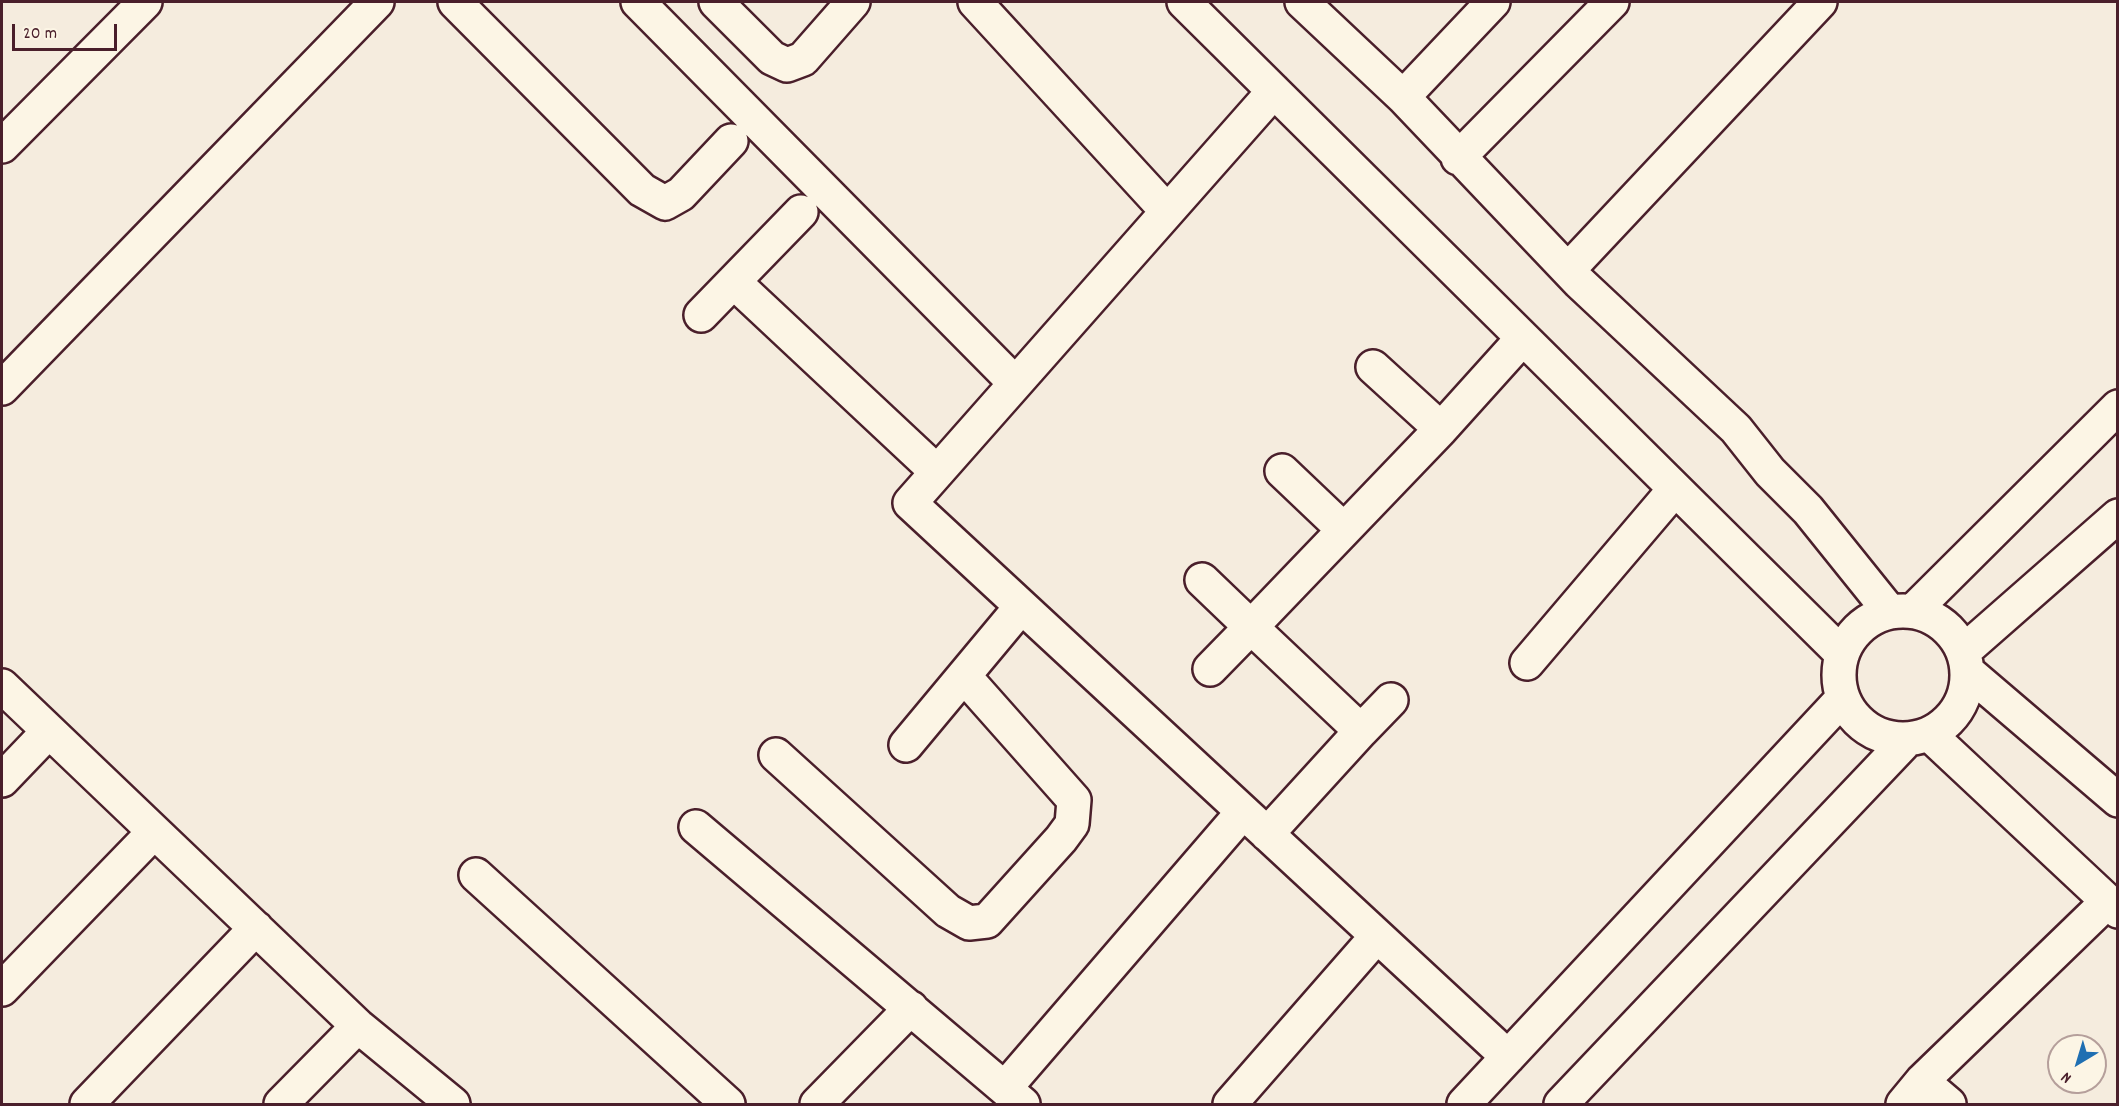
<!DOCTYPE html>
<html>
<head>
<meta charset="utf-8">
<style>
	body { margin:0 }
	#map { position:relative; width:2119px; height:1106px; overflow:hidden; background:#f5ecde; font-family:Dekko,sans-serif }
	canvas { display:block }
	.frame { position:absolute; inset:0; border:3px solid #4a1f2b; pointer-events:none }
	.north { position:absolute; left:2047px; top:1034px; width:60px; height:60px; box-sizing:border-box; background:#fcf5e5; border:2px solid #b59f9b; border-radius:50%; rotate:218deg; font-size:16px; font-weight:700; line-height:24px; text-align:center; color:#4a1f2b }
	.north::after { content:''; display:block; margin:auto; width:21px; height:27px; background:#1f6fb2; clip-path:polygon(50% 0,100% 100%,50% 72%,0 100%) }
	.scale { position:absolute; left:12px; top:24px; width:105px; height:27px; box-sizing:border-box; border:3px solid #4a1f2b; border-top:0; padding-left:8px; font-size:18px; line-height:21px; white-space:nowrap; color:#4a1f2b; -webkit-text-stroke:4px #fcf5e5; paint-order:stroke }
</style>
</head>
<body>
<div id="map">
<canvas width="2119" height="1106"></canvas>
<div class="frame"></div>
<div class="north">N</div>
<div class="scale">20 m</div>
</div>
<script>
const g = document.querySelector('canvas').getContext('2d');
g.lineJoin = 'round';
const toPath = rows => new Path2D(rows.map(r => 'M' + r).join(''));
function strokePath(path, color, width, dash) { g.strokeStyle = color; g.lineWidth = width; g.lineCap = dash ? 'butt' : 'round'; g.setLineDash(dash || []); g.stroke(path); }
const minor = toPath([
	[455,2,642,190,665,203,681,194,731,141],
	[638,2,1015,383],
	[716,2,772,58,787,65,803,59,853,2],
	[975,2,1167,211],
	[1184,2,1842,654],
	[1302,2,1403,97,1579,282,1736,429,1770,472,1808,510,1890,612],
	[1274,91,910,503,1508,1057],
	[1403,97,1493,2],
	[2,146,145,2],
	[1458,158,1612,2],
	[1568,270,1820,2],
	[734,282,937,472],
	[701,315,801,212],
	[1373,367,1441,429],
	[2,388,377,2],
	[1282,471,1344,530],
	[1202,580,1251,627,1210,669],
	'1839 675a64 64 0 1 1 128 0a64 64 0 1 1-128 0Z',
	[1913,611,2118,407],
	[1963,652,2118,516],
	[1527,663,1675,489],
	[1967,671,2118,800],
	[2,686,358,1026,453,1104],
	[1361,731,1391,700],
	[1929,734,2118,911],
	[906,745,1021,607],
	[776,755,948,911,969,923,987,921,1061,839,1072,824,1074,800,964,676],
	[2,780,49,731],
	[696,827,1023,1104],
	[1267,834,1361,731,1251,627,1441,429,1523,338],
	[476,875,728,1104],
	[2,989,154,832],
	[1922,1081,1949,1104],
	[1005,1088,1243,812],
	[87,1104,256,928],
	[281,1104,358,1026],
	[817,1104,911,1008],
	[1230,1104,1377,936],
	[1464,1104,1843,698],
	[1561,1104,1907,740],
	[1903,1104,1922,1081,2107,902]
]);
strokePath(minor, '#4a1f2b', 38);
strokePath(minor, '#fcf5e5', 33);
</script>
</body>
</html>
